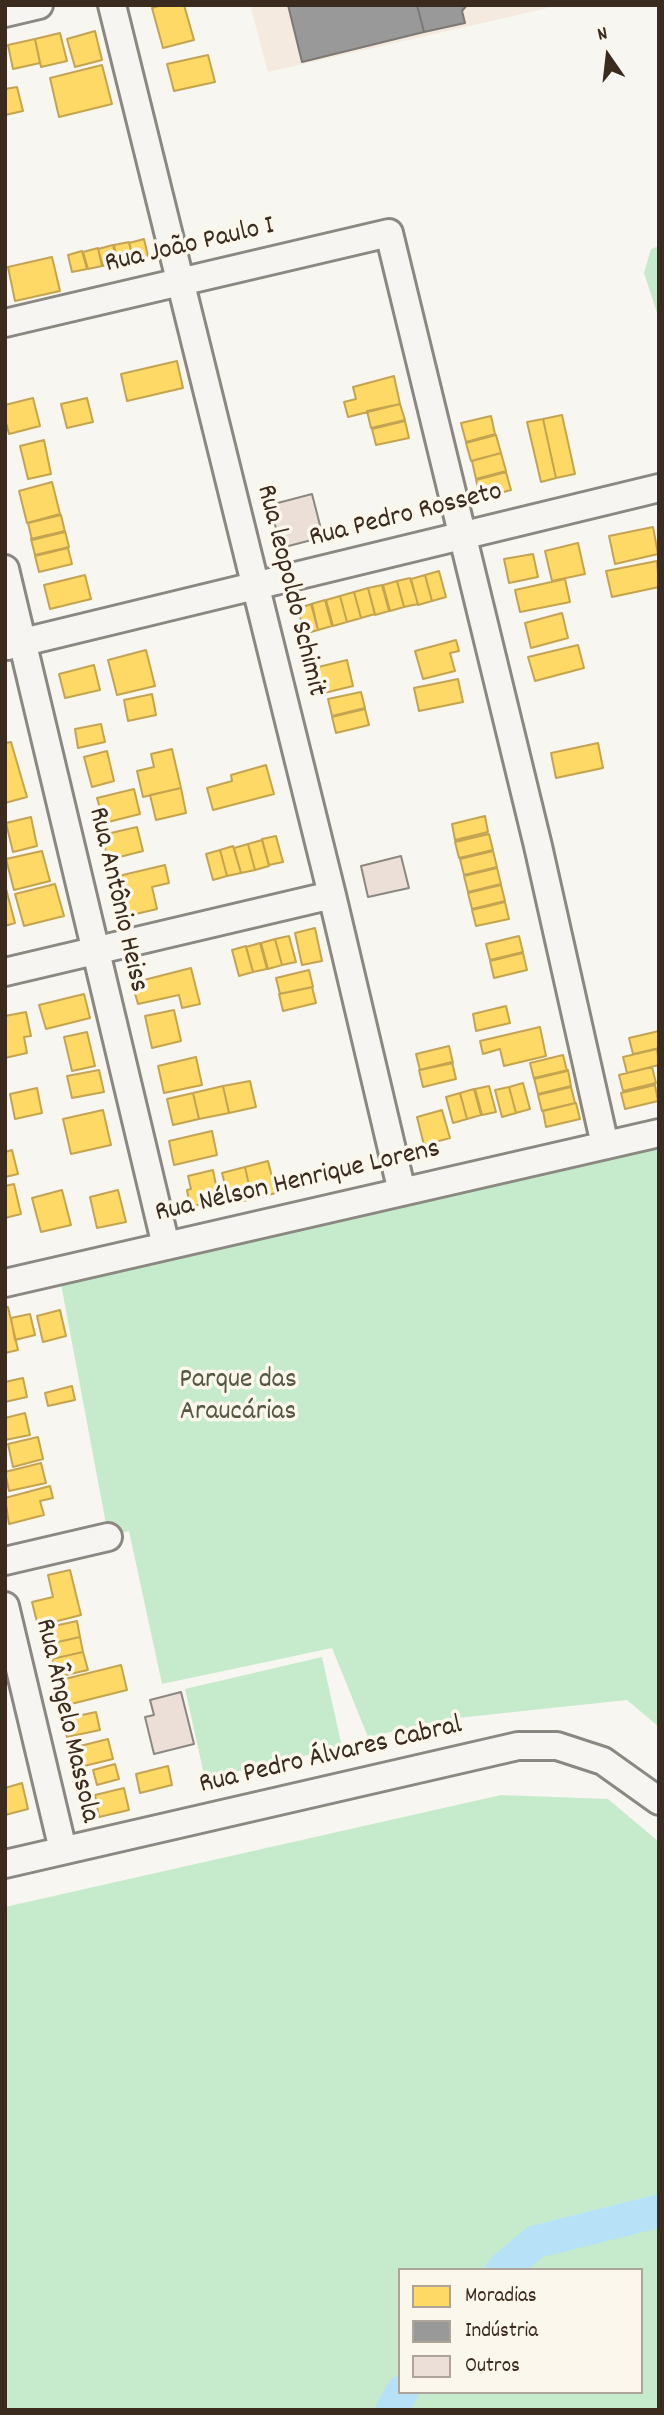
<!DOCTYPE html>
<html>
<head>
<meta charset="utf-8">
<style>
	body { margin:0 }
	#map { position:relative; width:664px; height:2415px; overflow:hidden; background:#f8f6f0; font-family:Dekko,sans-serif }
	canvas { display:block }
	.frame { position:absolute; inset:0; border:7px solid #3b2a1e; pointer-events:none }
	.legend { position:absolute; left:398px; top:2268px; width:245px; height:126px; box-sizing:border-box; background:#fbf7ec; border:2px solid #aea59a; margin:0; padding:9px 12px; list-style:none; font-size:21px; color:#3b2a1e }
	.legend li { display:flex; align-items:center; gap:14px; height:35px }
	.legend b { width:35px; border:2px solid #aea59a }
	.north { position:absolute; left:573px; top:21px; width:70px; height:70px; -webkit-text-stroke:5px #fbf7ec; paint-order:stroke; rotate:346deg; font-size:19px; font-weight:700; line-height:28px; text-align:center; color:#3b2a1e }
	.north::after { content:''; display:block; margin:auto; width:24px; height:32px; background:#3b2a1e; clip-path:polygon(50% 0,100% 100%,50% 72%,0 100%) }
</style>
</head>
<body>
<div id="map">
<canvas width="664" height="2415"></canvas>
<div class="frame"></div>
<ul class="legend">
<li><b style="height:19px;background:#ffd966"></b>Moradias</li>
<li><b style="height:19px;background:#999"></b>Indústria</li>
<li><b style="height:19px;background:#ebdfd8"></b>Outros</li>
</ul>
<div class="north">N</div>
</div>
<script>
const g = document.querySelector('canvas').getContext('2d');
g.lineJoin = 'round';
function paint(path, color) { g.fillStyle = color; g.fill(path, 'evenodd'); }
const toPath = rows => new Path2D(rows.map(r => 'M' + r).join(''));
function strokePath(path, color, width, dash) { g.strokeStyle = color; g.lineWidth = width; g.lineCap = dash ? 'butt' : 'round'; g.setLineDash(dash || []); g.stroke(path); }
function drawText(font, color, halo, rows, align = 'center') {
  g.font = font + ' Dekko,sans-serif'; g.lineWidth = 7; g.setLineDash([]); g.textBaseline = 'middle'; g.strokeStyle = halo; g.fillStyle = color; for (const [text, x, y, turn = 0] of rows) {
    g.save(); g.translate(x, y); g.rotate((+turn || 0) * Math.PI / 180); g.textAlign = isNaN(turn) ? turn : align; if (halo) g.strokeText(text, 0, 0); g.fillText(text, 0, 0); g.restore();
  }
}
paint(toPath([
	[250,5,561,5,268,72]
]), '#f5eadf');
paint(toPath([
	[659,246,659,319,644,273,651,249],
	[659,1141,659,1727,627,1700,448,1719,368,1737,332,1648,162,1684,129,1531,108,1535,61,1284],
	[322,1657,342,1747,205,1779,185,1689],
	[501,1795,608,1799,659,1842,659,2410,5,2410,5,1907],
	[400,2270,641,2270,641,2392,400,2392]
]), '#c6ebcc');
const homes = toPath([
	[162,5,184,5,194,40,163,48,152,8,162,5],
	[95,31,102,60,75,67,67,39,95,31],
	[60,33,67,61,41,67,35,39,60,33],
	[35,39,40,63,13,69,8,45,35,39],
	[208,55,215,82,174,91,167,64,208,55],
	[102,65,112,104,59,117,50,78,102,65],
	[17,87,23,111,5,115,5,89,17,87],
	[144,239,148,256,134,260,129,243,144,239],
	[129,242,133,259,118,263,114,245,129,242],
	[113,245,117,262,103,266,98,249,113,245],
	[98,248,102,266,88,269,83,252,98,248],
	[82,251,87,269,72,272,68,255,82,251],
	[52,257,60,291,15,301,8,267,52,257],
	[177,361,183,388,127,401,121,374,177,361],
	[394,376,400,404,348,417,344,402,356,399,353,387,394,376],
	[33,398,40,426,9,434,5,419,5,405,33,398],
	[87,398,93,422,67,428,61,404,87,398],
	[400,404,405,420,371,428,367,411,400,404],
	[562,415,575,474,556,478,543,419,562,415],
	[491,416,495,434,466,442,461,423,491,416],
	[543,419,556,478,541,482,527,422,543,419],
	[405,421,409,438,376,445,372,429,405,421],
	[496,435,501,453,471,461,466,443,496,435],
	[44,440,51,474,28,479,20,446,44,440],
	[501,453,506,471,476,479,472,461,501,453],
	[506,472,511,490,481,498,476,480,506,472],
	[52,482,60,514,27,523,19,491,52,482],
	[61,515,65,532,32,540,28,523,61,515],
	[653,527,658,554,615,564,609,536,653,527],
	[65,531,69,547,35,555,31,539,65,531],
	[578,543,585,574,552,581,545,551,578,543],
	[68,548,72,564,39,572,35,556,68,548],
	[533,554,538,577,509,583,504,559,533,554],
	[657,561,659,587,612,597,606,571,657,561],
	[439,571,446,597,432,601,425,575,439,571],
	[85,575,91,599,50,609,44,585,85,575],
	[425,575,432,601,418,605,411,579,425,575],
	[410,578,418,604,404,607,397,581,410,578],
	[565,579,570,602,520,612,515,590,565,579],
	[397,581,404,607,390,611,383,585,397,581],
	[382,585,389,611,375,615,368,588,382,585],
	[368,588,375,614,361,618,354,592,368,588],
	[354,592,361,618,347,622,340,596,354,592],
	[340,596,347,622,333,626,326,600,340,596],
	[325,600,332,626,318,630,311,604,325,600],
	[312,604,318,630,304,634,298,608,312,604],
	[562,613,568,638,531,648,525,623,562,613],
	[456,640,459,651,450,653,455,671,423,679,415,651,456,640],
	[578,645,584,668,535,681,528,657,578,645],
	[146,650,155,686,117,695,108,660,146,650],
	[347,660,353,686,320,694,314,668,347,660],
	[94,665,100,690,65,698,59,674,94,665],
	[458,679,463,702,419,711,414,688,458,679],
	[361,692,365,708,332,716,328,699,361,692],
	[152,694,156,715,128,721,124,700,152,694],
	[365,709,369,725,336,733,332,717,365,709],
	[101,724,105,742,78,748,75,729,101,724],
	[11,742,27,797,5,803,5,743,11,742],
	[598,743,603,768,556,778,551,753,598,743],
	[172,749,181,788,143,797,137,771,154,767,151,754,172,749],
	[107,751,114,781,92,787,84,757,107,751],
	[266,765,274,794,213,810,207,788,232,781,231,775,266,765],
	[181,788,186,813,156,820,150,795,181,788],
	[134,789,140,814,104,823,97,798,134,789],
	[485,816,488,832,455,840,452,824,485,816],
	[31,817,37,846,13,852,6,823,31,817],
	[137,827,143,851,108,860,102,835,137,827],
	[489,834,493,850,459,858,455,842,489,834],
	[276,836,283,862,269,865,262,839,276,836],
	[262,840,269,866,255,870,248,844,262,840],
	[248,844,255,870,241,873,234,848,248,844],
	[233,846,241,873,227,876,220,850,233,846],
	[220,850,227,876,213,880,206,854,220,850],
	[42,851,50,881,14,890,6,859,42,851],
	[493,851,497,867,464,875,460,859,493,851],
	[165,865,169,883,152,887,157,909,119,918,110,878,165,865],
	[497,868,501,884,468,892,464,876,497,868],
	[55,884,64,916,24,926,15,894,55,884],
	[5,885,15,923,5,926,5,885],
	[501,885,505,901,472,909,468,893,501,885],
	[505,902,509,919,476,926,472,910,505,902],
	[315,928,322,961,302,965,295,933,315,928],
	[289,936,296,962,282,965,275,939,289,936],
	[519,936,523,952,490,960,486,944,519,936],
	[275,939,282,965,268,969,261,943,275,939],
	[260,943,267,969,253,972,246,947,260,943],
	[246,946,253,972,239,976,232,950,246,946],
	[523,953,527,970,494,978,490,961,523,953],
	[191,968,200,1004,182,1008,179,995,138,1004,132,983,191,968],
	[309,970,313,987,280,994,276,978,309,970],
	[312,987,316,1003,283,1011,279,994,312,987],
	[84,994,90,1018,46,1029,39,1005,84,994],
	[506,1006,510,1023,476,1031,473,1014,506,1006],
	[174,1010,181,1041,152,1048,145,1016,174,1010],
	[26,1012,31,1036,24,1037,27,1053,5,1058,5,1016,26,1012],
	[540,1027,546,1056,504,1066,500,1049,483,1054,480,1041,540,1027],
	[659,1031,659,1048,633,1054,629,1038,659,1031],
	[87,1032,95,1066,72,1071,64,1037,87,1032],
	[449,1046,453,1063,420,1070,416,1054,449,1046],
	[657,1049,659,1065,627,1073,623,1057,657,1049],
	[563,1055,567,1071,534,1079,530,1063,563,1055],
	[196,1057,202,1085,164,1093,158,1066,196,1057],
	[452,1062,456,1079,423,1087,419,1070,452,1062],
	[652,1067,656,1083,623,1091,619,1075,652,1067],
	[99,1070,104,1092,72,1098,67,1076,99,1070],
	[568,1070,571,1086,538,1094,534,1078,568,1070],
	[250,1081,256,1107,229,1113,223,1086,250,1081],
	[523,1083,530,1109,516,1113,509,1087,523,1083],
	[655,1085,658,1101,625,1109,621,1093,655,1085],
	[223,1086,229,1113,199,1119,193,1093,223,1086],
	[489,1086,496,1112,482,1115,475,1089,489,1086],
	[509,1087,516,1113,502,1117,495,1090,509,1087],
	[571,1087,575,1103,542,1111,538,1095,571,1087],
	[37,1088,42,1113,15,1119,10,1094,37,1088],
	[474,1089,481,1115,467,1119,460,1093,474,1089],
	[193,1093,199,1119,173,1125,167,1099,193,1093],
	[460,1093,467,1119,453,1123,446,1097,460,1093],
	[576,1103,580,1119,546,1127,543,1111,576,1103],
	[103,1110,111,1145,71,1154,63,1119,103,1110],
	[442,1110,450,1138,424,1145,417,1117,442,1110],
	[212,1131,217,1155,174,1165,169,1141,212,1131],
	[12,1150,18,1174,5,1177,5,1152,12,1150],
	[268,1161,276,1193,252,1199,245,1167,268,1161],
	[245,1167,252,1199,230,1204,222,1173,245,1167],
	[213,1170,219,1200,190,1207,187,1190,191,1189,188,1176,213,1170],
	[14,1184,21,1214,5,1218,5,1186,14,1184],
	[62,1190,71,1225,41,1232,32,1198,62,1190],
	[118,1190,126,1222,97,1228,90,1197,118,1190],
	[5,1307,8,1307,18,1350,5,1353,5,1307],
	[60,1310,66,1336,43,1342,37,1316,60,1310],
	[30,1314,35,1335,15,1340,11,1318,30,1314],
	[23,1378,27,1397,5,1402,5,1382,23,1378],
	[72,1386,75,1400,48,1406,45,1393,72,1386],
	[25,1413,30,1435,5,1440,5,1418,25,1413],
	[38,1437,43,1459,13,1467,8,1444,38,1437],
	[41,1463,46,1483,9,1491,5,1472,41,1463],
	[50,1486,53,1498,40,1501,44,1515,9,1524,5,1498,50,1486],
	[70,1570,81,1615,38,1626,32,1602,53,1597,48,1575,70,1570],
	[77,1621,80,1637,49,1644,45,1628,77,1621],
	[80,1637,83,1652,52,1659,49,1644,80,1637],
	[83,1652,88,1670,57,1677,52,1659,83,1652],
	[121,1665,127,1690,67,1705,61,1680,121,1665],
	[96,1712,100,1730,67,1737,63,1719,96,1712],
	[108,1739,113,1759,80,1767,76,1747,108,1739],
	[115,1764,119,1779,97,1785,93,1770,115,1764],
	[168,1766,172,1785,140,1793,136,1774,168,1766],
	[22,1783,28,1809,5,1815,5,1788,22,1783],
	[124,1788,129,1810,99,1817,95,1795,124,1788]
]);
paint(homes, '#ffd966');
strokePath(homes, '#c4a450', 2);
const industry = toPath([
	[288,5,417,5,424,32,302,62,288,5],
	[417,5,467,5,462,11,465,23,424,32,417,5]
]);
paint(industry, '#999');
strokePath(industry, '#7d7874', 2);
strokePath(toPath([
	[502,2270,535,2242,659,2211],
	[392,2410,402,2392]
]), '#b6e1f7', 33);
const building = toPath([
	[312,494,323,537,281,548,270,505,312,494],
	[401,856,409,888,368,897,361,866,401,856],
	[181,1692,194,1744,154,1754,145,1717,154,1715,150,1700,181,1692]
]);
paint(building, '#ebdfd8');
strokePath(building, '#8b8781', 2);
const minor = toPath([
	[112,5,332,895,402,1192],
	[5,13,39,5],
	[5,323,389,233,538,846,605,1145],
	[5,569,166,1246],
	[7,646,659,488],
	[5,972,332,895],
	[5,1283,659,1133],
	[5,1561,108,1537],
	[5,1606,63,1850],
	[5,1864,518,1746,557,1746,603,1761,659,1801]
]);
strokePath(minor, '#8b8781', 32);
strokePath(minor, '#f6f5f1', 26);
drawText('28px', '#3b2a1e', '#fbf7ec', [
	["Rua João Paulo I",190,247,-13],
	["Rua Pedro Rosseto",406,517,-14],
	["Rua leopoldo Schimit",289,591,76],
	["Rua Antônio Heiss",116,900,77],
	["Rua Nélson Henrique Lorens",298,1183,-13],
	["Rua Ângelo Massola",65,1721,77],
	["Rua Pedro Álvares Cabral",331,1757,-13]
]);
drawText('28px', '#545842', '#fbf7ec', [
	["Parque das",238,1382],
	["Araucárias",238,1414]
]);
</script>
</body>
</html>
